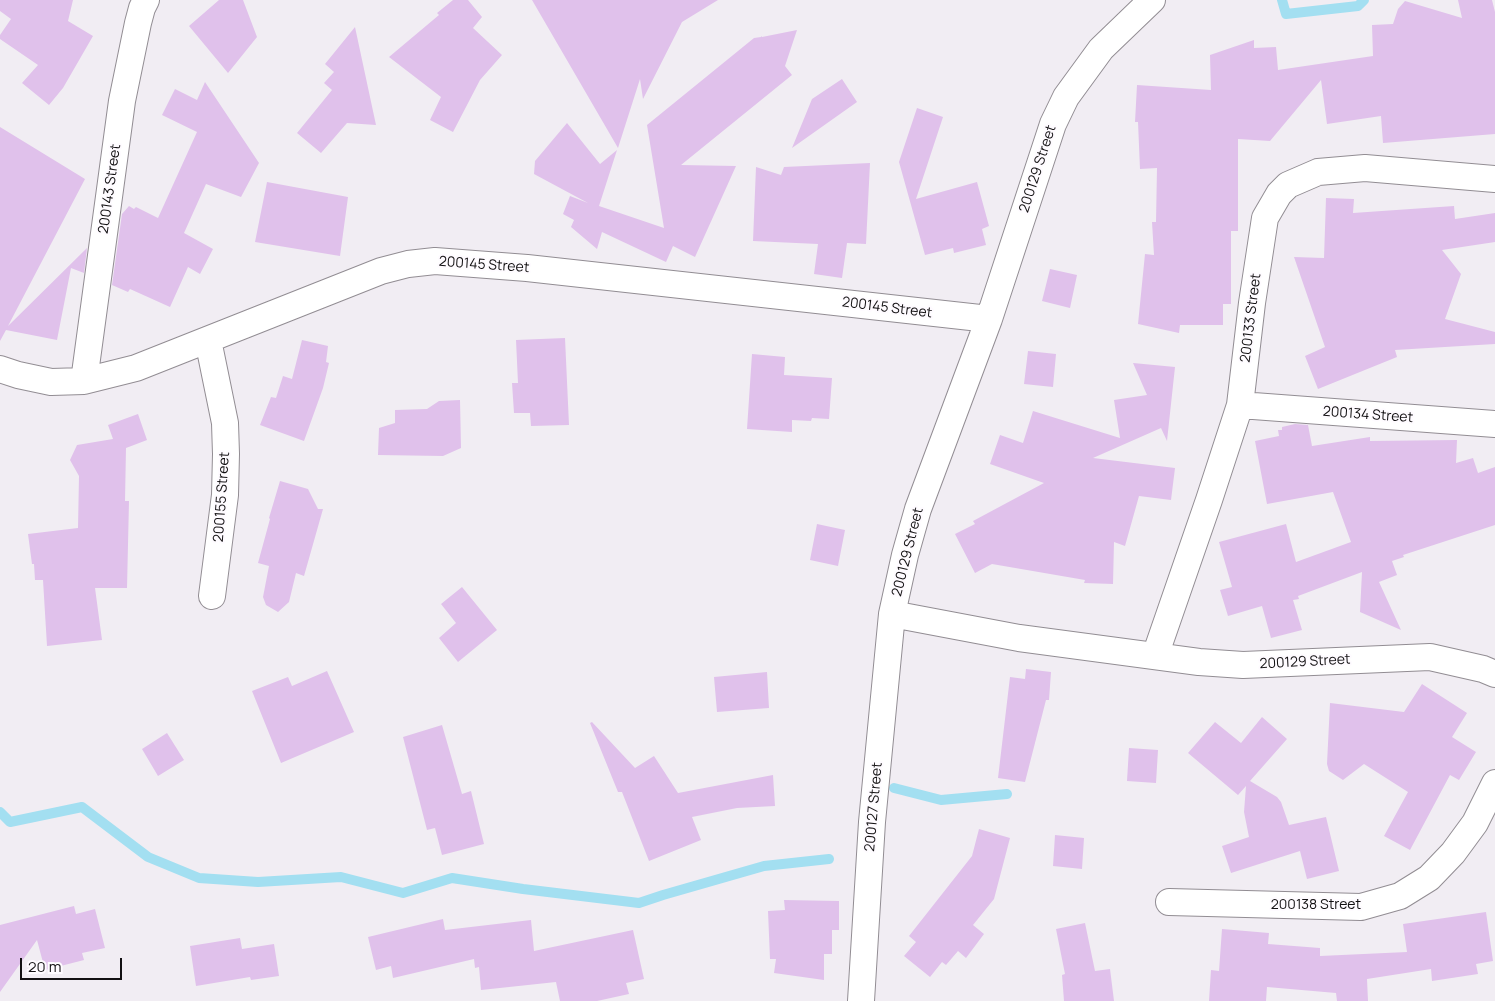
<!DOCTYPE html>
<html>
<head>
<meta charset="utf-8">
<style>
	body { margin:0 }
	#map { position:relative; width:1495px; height:1001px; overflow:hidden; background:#f1edf3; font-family:Manrope,sans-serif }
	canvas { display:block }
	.scale { position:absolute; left:20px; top:958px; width:102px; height:22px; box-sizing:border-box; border:2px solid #121012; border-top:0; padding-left:6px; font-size:15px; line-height:18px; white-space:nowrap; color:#121012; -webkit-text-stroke:4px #fefbff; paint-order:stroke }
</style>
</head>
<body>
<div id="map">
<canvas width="1495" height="1001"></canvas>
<div class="scale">20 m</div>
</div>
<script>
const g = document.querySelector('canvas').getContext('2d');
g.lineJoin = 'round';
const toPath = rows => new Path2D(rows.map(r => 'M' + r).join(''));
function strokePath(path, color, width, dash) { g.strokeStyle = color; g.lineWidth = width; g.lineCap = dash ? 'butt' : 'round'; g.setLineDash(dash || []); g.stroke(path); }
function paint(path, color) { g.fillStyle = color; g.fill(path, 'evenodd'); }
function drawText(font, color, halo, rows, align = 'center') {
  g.font = font + ' Manrope,sans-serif'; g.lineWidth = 4; g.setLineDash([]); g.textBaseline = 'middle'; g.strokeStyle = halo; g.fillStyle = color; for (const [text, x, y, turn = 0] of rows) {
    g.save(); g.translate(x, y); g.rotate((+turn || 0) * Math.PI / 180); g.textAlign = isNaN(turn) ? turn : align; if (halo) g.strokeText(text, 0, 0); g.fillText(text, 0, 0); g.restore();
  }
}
strokePath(toPath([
	[1282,0,1286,14,1358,6,1364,0],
	[894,788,941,800,1007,794],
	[0,812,10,822,82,807,148,857,199,878,258,882,341,877,403,893,452,878,523,889,639,903,663,895,764,866,829,859]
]), '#a3dff1', 10);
paint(toPath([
	[0,0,73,0,68,21,93,36,63,88,49,105,22,83,38,65,0,39,0,35,11,19,0,11],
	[219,0,243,0,257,37,228,73,189,26],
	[453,0,468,0,482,17,473,28,502,55,480,80,453,132,430,120,441,97,389,57,439,15,437,13],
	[532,0,718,0,682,22,643,99,640,79,618,148],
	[1458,0,1492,0,1495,12,1495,134,1383,143,1381,116,1327,124,1321,80,1270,141,1238,139,1238,231,1231,231,1231,304,1223,304,1223,325,1180,325,1179,333,1138,324,1145,254,1154,255,1152,222,1156,222,1157,168,1140,169,1138,122,1135,122,1137,85,1211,90,1210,55,1254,40,1254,48,1276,47,1278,70,1373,56,1372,25,1393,24,1398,9,1405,1,1462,18],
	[355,27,376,125,347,123,321,153,297,133,332,90,324,83,334,72,325,64],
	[797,30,785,66,792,75,681,165,736,166,695,257,673,246,666,262,602,232,597,249,571,227,574,220,563,214,570,196,588,203,534,174,535,161,567,123,600,164,617,150,599,206,664,228,647,125,754,38,761,37,761,36,762,37],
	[842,79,857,102,792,148,812,99],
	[205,82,259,163,241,197,206,184,184,233,213,249,200,274,188,267,170,307,130,289,128,292,112,285,122,214,129,206,134,209,136,207,158,218,197,132,162,115,175,89,197,100],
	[917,108,943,117,916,199,977,182,989,226,982,229,986,245,954,253,953,248,925,255,899,162],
	[0,127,85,179,8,326,87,248,84,273,71,268,57,340,6,330,0,341],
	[870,163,866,244,847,243,842,278,814,274,818,244,753,241,756,167,781,175,784,167],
	[267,182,348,197,340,256,255,242],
	[1326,198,1354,199,1353,213,1454,206,1455,219,1495,213,1495,242,1442,250,1461,274,1445,319,1495,332,1495,344,1395,350,1397,357,1318,389,1305,356,1325,347,1294,257,1324,258],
	[1050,269,1077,275,1070,308,1042,301],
	[565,338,569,425,531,426,530,413,514,413,512,383,518,383,516,340],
	[302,340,328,346,326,362,329,363,323,388,304,441,260,425,271,397,276,398,283,376,292,379],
	[1028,351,1056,354,1053,387,1024,384],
	[752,354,785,357,784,375,832,378,829,419,812,418,811,421,792,420,792,432,747,429],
	[1133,363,1175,367,1167,441,1161,428,1093,458,1175,468,1171,500,1139,496,1125,546,1114,542,1113,584,1084,583,1085,580,992,564,975,573,955,534,975,524,973,521,1044,483,990,464,1000,435,1023,443,1033,411,1120,438,1114,400,1147,395],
	[460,400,461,448,443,456,378,455,379,428,395,423,395,410,427,409,439,401],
	[138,414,147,440,126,448,125,501,129,501,127,588,95,588,102,640,47,646,43,580,35,580,34,564,32,564,28,534,78,528,79,476,70,460,77,445,113,439,108,425],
	[1295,424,1308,425,1312,446,1370,437,1370,441,1457,440,1456,463,1473,458,1478,473,1495,467,1495,525,1403,555,1404,557,1392,561,1397,575,1379,582,1401,630,1360,612,1362,572,1298,596,1299,599,1293,600,1302,630,1271,638,1262,606,1228,616,1220,590,1232,587,1219,542,1286,524,1296,562,1351,542,1333,492,1267,504,1255,441,1279,436,1278,430,1282,430,1282,427],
	[280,481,308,489,318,509,323,509,304,576,296,573,289,602,278,612,266,605,263,597,269,566,258,563,270,519,269,518],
	[817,524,845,530,838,566,810,560],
	[462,587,497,630,458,662,439,638,456,623,441,604],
	[1026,669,1051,672,1049,700,1046,700,1025,782,998,778,1010,677,1025,679],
	[327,671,354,732,281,763,252,691,288,677,292,686],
	[767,672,769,708,717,712,714,677],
	[1422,684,1467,713,1452,737,1476,752,1459,780,1450,775,1410,850,1384,836,1408,792,1364,764,1343,780,1329,771,1327,764,1330,703,1404,712],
	[1262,717,1287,739,1250,781,1277,797,1281,802,1289,825,1326,817,1339,871,1307,879,1300,851,1231,873,1222,846,1249,837,1244,812,1246,786,1238,795,1188,753,1215,722,1241,743],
	[592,722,635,768,654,756,678,793,773,775,775,806,737,808,692,817,701,840,649,861,622,792,618,792,590,723],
	[442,725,462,794,471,791,484,844,442,855,435,828,427,830,403,737],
	[167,733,184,760,158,776,142,749],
	[1129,748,1158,750,1156,783,1127,781],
	[979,829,1010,838,994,899,973,925,984,934,966,958,958,951,946,965,942,962,930,977,904,956,916,942,909,936,972,856],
	[1055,835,1084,838,1082,869,1053,866],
	[784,900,839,901,839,930,832,930,832,954,824,954,824,980,774,973,776,959,770,959,768,911,785,910],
	[74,906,76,914,95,909,105,948,82,953,84,960,45,970,37,940,0,992,0,925],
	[1486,912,1493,961,1476,964,1478,974,1432,981,1431,969,1367,979,1368,1001,1337,1001,1336,993,1267,987,1266,1001,1209,1001,1211,970,1219,971,1222,929,1269,933,1268,944,1320,948,1320,956,1407,952,1403,924],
	[443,919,445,930,531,920,534,951,633,930,644,979,626,983,629,994,597,1001,560,1001,556,982,481,990,479,967,475,968,474,959,393,978,391,966,376,970,368,937],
	[1085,923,1095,971,1110,969,1114,1001,1064,1001,1062,975,1065,974,1056,929],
	[240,938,242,949,274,944,279,976,251,980,250,977,196,986,190,946]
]), '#e0c1eb');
const street = toPath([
	[208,340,225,423,226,454,225,495,212,596],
	[0,369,18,375,51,382,84,381,136,368,381,271,408,264,435,261,527,268,989,319],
	[84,381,122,101,138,23,142,8,146,0],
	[1240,405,1495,424],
	[892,614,1019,638,1199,662,1243,665,1430,657,1483,669,1495,674],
	[1155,656,1209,500,1240,405,1252,303,1265,218,1279,194,1288,185,1318,172,1365,168,1495,179],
	[1169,902,1361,907,1400,896,1429,878,1453,853,1475,823,1495,783],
	[861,1001,872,822,892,614,905,555,918,509,989,319,1053,124,1066,97,1101,49,1152,0]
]);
strokePath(street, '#928d93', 28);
strokePath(street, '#fff', 26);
drawText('14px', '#121012', '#fefbff', [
	["200129 Street",1038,169,-72],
	["200143 Street",110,189,-82],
	["200145 Street",484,265,4],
	["200145 Street",887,308,7],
	["200133 Street",1251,318,-83],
	["200134 Street",1368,415,4],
	["200155 Street",222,497,-86],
	["200129 Street",908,552,-76],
	["200129 Street",1305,662,-3],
	["200127 Street",874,807,-85],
	["200138 Street",1316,905]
]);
</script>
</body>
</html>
